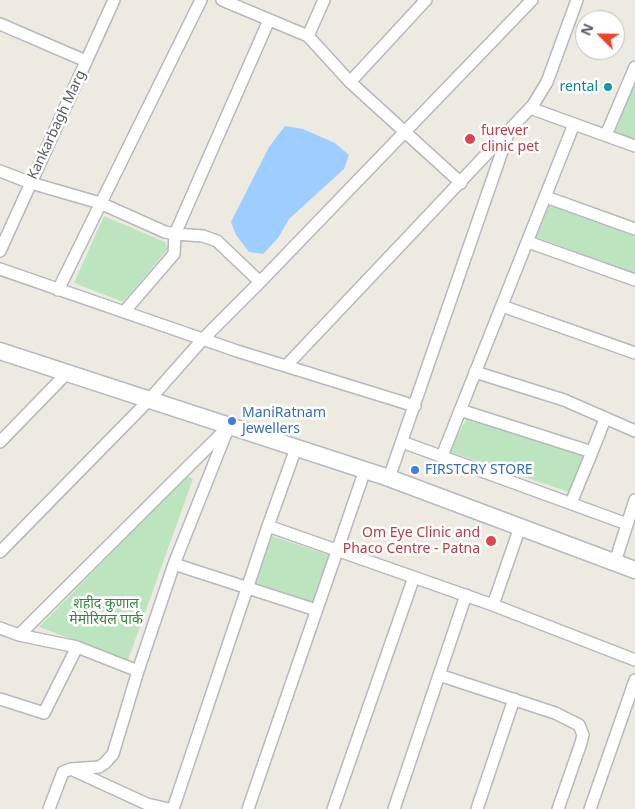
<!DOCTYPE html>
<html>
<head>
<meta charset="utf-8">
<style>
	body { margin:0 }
	#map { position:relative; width:635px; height:809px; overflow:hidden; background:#edebe1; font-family:"Noto Sans",sans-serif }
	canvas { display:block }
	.north { position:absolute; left:575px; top:10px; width:50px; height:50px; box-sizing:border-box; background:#fff; border:1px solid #bdbec0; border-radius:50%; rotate:293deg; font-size:14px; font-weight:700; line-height:20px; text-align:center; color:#595c62 }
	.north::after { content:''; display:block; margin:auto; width:18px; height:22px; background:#eb4628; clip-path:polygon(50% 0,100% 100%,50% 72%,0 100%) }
</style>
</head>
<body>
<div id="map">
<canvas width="635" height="809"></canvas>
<div class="north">N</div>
</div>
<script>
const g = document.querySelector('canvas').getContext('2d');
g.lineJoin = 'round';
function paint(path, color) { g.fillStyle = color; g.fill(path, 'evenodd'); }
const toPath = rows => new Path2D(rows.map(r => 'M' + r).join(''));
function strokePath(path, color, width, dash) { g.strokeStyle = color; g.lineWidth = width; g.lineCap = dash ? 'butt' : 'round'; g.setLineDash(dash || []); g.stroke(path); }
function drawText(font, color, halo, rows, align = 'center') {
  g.font = font + ' "Noto Sans","Noto Sans Devanagari",sans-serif'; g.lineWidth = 5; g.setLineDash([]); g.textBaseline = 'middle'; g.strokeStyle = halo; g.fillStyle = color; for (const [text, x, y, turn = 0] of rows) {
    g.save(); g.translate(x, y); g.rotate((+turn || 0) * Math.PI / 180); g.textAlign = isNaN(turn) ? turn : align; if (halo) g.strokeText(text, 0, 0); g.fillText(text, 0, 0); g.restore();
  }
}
paint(toPath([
	[635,81,635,140,613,131],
	[550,203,635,233,635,273,536,237],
	[104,216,165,242,168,249,123,302,74,283],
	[466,419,586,454,569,492,450,452],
	[187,476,193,479,128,660,39,627],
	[272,536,329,555,313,604,255,584]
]), '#bce5bf');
paint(toPath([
	[285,126,303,129,335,143,349,155,344,169,289,219,278,238,263,254,249,252,236,235,231,222,269,147]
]), '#9eceff');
const street = toPath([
	[222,0,308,36,324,0],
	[0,24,86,61],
	[308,36,350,82,461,183],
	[350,82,426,0],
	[574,124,635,146],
	[606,135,635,67],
	[0,171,31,183,100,203,165,232,175,234,269,20],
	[546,197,635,229],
	[528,242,635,280],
	[0,251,114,0],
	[0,269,237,351,415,406],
	[58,290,201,0],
	[502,306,635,353],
	[124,312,174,254,175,234,203,236,217,241,260,282],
	[286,366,533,105,547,82,577,0],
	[475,372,564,400,635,431],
	[460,410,592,452,571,503],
	[0,442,67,373],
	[402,442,627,524],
	[592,452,605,419],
	[442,456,574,124,530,108],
	[389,478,507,137],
	[268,526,296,448],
	[0,552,149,400,203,339,260,282,532,0],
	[615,562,635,500],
	[174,564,316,610],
	[493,605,520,527],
	[0,628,19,635,77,647,138,671],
	[19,635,225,430],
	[439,675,555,713,579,725,583,735,581,743,558,809],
	[0,699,44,713,77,647],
	[73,770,147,804,169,809],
	[49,809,63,772,71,769,99,767,105,763,113,754,138,671,174,564,229,426],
	[173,809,268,526,493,605,635,660],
	[248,809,365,470],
	[333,809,414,577],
	[394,809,466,595],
	[477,809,514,699],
	[590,809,635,680]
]);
const secondary = toPath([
	[0,351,389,478,635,570]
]);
strokePath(street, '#b6b8be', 14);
strokePath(secondary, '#b6b9c0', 19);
strokePath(street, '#fff', 11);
strokePath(secondary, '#fff', 16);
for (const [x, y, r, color] of [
	[608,87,5,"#0f9aa8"],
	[470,139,6,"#e0444e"],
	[232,421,5,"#3f7fe0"],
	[415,470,5,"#3f7fe0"],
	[491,541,6,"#e0444e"]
]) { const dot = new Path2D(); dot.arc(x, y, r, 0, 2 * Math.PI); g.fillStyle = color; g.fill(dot); strokePath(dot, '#fff', 2); }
drawText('14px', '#0d838f', '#fff', [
	["rental",598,87]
], 'right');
drawText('14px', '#595c62', '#fff', [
	["Kankarbagh Marg",57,125,-65]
]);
drawText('14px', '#be3a42', '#fff', [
	["furever",481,131],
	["clinic pet",481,147],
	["Om Eye Clinic and",480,533,"right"],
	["Phaco Centre - Patna",480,549,"right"]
], 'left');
drawText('14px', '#366cbe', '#fff', [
	["ManiRatnam",242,413],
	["Jewellers",242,429],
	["FIRSTCRY STORE",425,470]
], 'left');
drawText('14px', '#34863e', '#fff', [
	["शहीद कुणाल",106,604],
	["मेमोरियल पार्क",106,620]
]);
</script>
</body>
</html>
